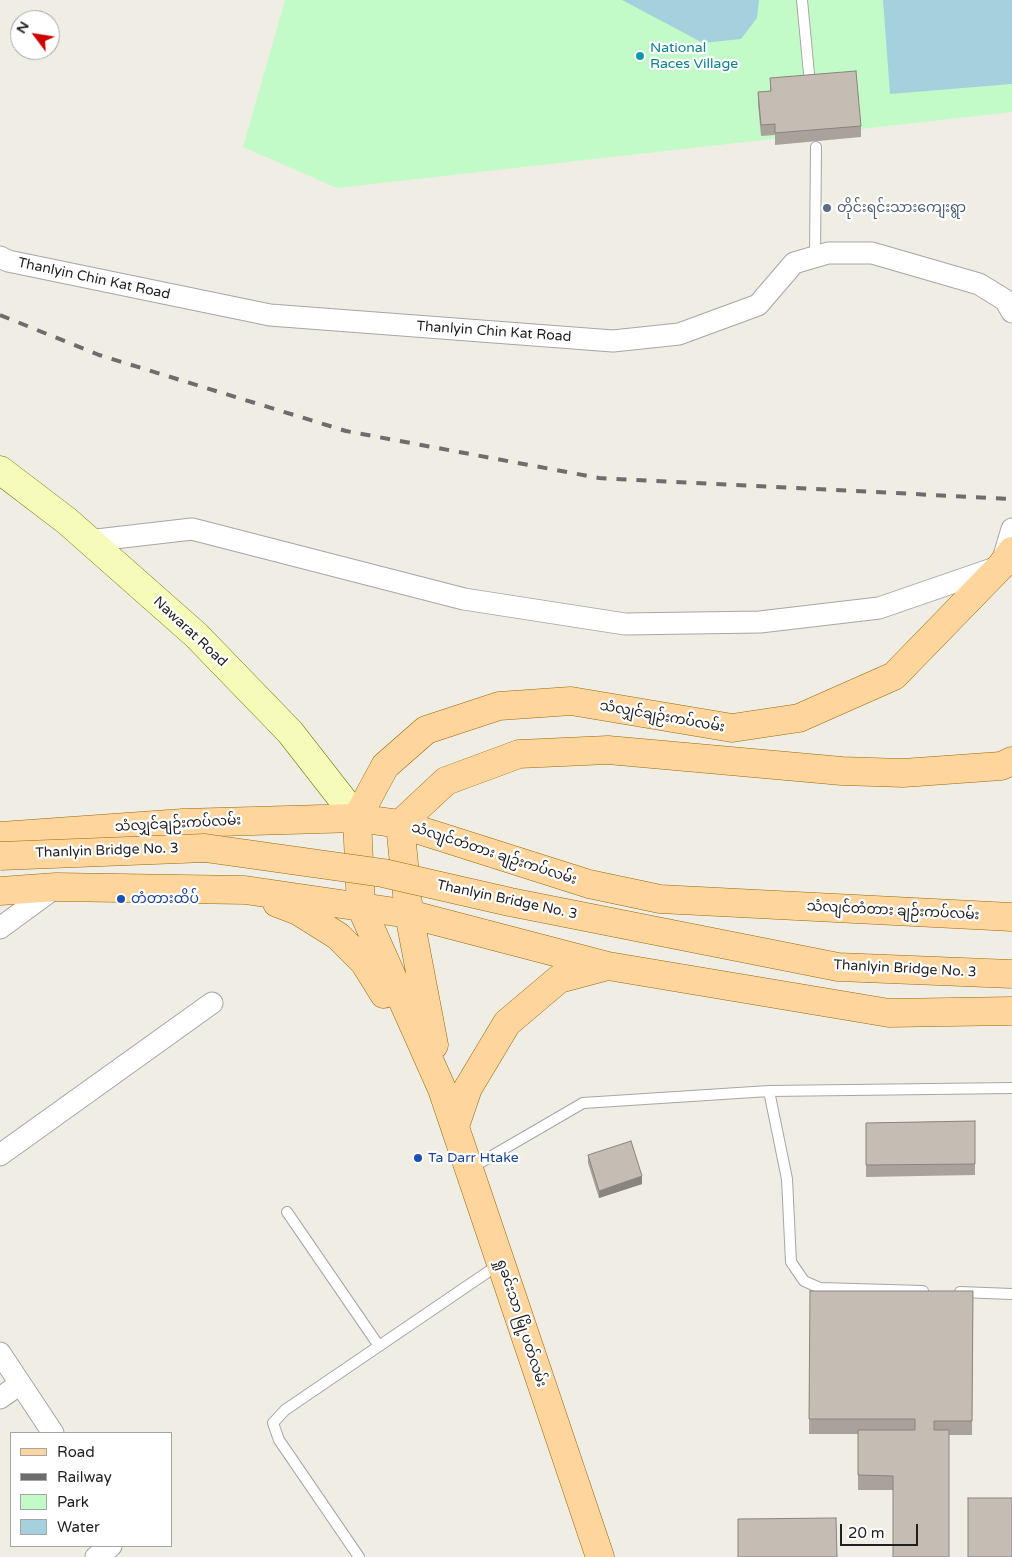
<!DOCTYPE html>
<html>
<head>
<meta charset="utf-8">
<style>
	body { margin:0 }
	#map { position:relative; width:1012px; height:1557px; overflow:hidden; background:#f0ede5; font-family:"Varela Round",sans-serif }
	canvas { display:block }
	.legend { position:absolute; left:10px; top:1432px; width:162px; height:115px; box-sizing:border-box; background:#fff; border:1px solid #a5a5a5; margin:0; padding:6px 9px; list-style:none; font-size:15px; color:#1f1f1f }
	.legend li { display:flex; align-items:center; gap:10px; height:25px }
	.legend b { width:25px; border:1px solid #a5a5a5 }
	.north { position:absolute; left:10px; top:10px; width:50px; height:50px; box-sizing:border-box; background:#fff; border:1px solid #a5a5a5; border-radius:50%; rotate:301deg; font-size:14px; font-weight:700; line-height:20px; text-align:center; color:#1f1f1f }
	.north::after { content:''; display:block; margin:auto; width:18px; height:22px; background:#cf0100; clip-path:polygon(50% 0,100% 100%,50% 72%,0 100%) }
	.scale { position:absolute; left:840px; top:1524px; width:78px; height:22px; box-sizing:border-box; border:2px solid #1f1f1f; border-top:0; padding-left:6px; font-size:15px; line-height:18px; white-space:nowrap; color:#1f1f1f; -webkit-text-stroke:4px #fff; paint-order:stroke }
</style>
</head>
<body>
<div id="map">
<canvas width="1012" height="1557"></canvas>
<ul class="legend">
<li><b style="height:6px;background:#fed59d"></b>Road</li>
<li><b style="height:6px;background:#6d6d6d"></b>Railway</li>
<li><b style="height:14px;background:#c2fbc7"></b>Park</li>
<li><b style="height:14px;background:#a5d1df"></b>Water</li>
</ul>
<div class="north">N</div>
<div class="scale">20 m</div>
</div>
<script>
const g = document.querySelector('canvas').getContext('2d');
g.lineJoin = 'round';
function paint(path, color) { g.fillStyle = color; g.fill(path, 'evenodd'); }
const toPath = rows => new Path2D(rows.map(r => 'M' + r).join(''));
function strokePath(path, color, width, dash) { g.strokeStyle = color; g.lineWidth = width; g.lineCap = dash ? 'butt' : 'round'; g.setLineDash(dash || []); g.stroke(path); }
function drawText(font, color, halo, rows, align = 'center') {
  g.font = font + ' "Varela Round","Noto Sans Myanmar",sans-serif'; g.lineWidth = 4.5; g.setLineDash([]); g.textBaseline = 'middle'; g.strokeStyle = halo; g.fillStyle = color; for (const [text, x, y, turn = 0] of rows) {
    g.save(); g.translate(x, y); g.rotate((+turn || 0) * Math.PI / 180); g.textAlign = isNaN(turn) ? turn : align; if (halo) g.strokeText(text, 0, 0); g.fillText(text, 0, 0); g.restore();
  }
}
paint(toPath([
	[285,0,1012,0,1012,112,337,188,243,147]
]), '#c2fbc7');
paint(toPath([
	[622,0,759,0,757,18,741,39,703,43],
	[883,0,1012,0,1012,84,890,94]
]), '#a5d1df');
const lane = toPath([
	[802,0,810,84],
	[815,257,816,147],
	[769,1091,787,1179,791,1262,804,1281,820,1288,923,1291],
	[471,1168,583,1103,769,1091,1012,1088],
	[287,1212,379,1346],
	[960,1292,1012,1294],
	[359,1557,279,1440,273,1423,285,1410,501,1263]
]);
const street = toPath([
	[0,257,8,261,270,315,613,341,679,334,758,305,794,263,828,253,872,253,979,284,1005,300,1012,312],
	[88,541,192,529,464,599,625,624,760,622,879,608,1001,566,1012,529],
	[0,928,56,887],
	[0,1155,212,1003],
	[0,1353,53,1433],
	[0,1398,20,1384],
	[96,1557,111,1546]
]);
const secondary = toPath([
	[0,470,67,521,196,635,290,732,357,818]
]);
const primary = toPath([
	[400,824,446,781,519,754,608,750,842,771,903,773,1001,766,1012,761],
	[400,824,409,914,434,1045],
	[0,836,183,823,357,818,400,824,589,884,660,899,1012,917],
	[0,891,56,887,245,890,409,914,608,966,889,1013,1012,1011],
	[277,903,298,911,338,936,364,962,384,994],
	[455,1126,468,1088,507,1023,559,979,604,967],
	[600,1557,442,1089,361,907,357,818,385,766,426,730,499,706,571,701,732,728,799,718,894,676,1001,566,1012,551]
]);
strokePath(lane, '#a6a6a6', 12);
strokePath(street, '#a6a6a6', 23);
strokePath(secondary, '#6c7a02', 29);
strokePath(primary, '#9b6800', 29);
strokePath(lane, '#fff', 10);
strokePath(street, '#fff', 21);
strokePath(secondary, '#f7fbb9', 28);
strokePath(primary, '#fed59d', 28);
strokePath(toPath([
	[0,315,99,355,346,431,599,478,1012,499]
]), '#6d6d6d', 4, [10, 10]);
const primaryBridge = toPath([
	[0,856,205,848,383,873,510,902,838,967,1012,974]
]);
strokePath(primaryBridge, '#9b6800', 29, []);
strokePath(primaryBridge, '#fed59d', 28);
paint(toPath([
	[770,78,861,126,861,137,775,145,775,135,761,136,758,104,758,92,770,91],
	[975,1121,975,1175,866,1177,866,1123],
	[588,1155,642,1184,599,1198,588,1163],
	[810,1291,973,1291,972,1435,949,1435,893,1490,858,1490,858,1434,809,1434]
]), '#a9a29b');
paint(toPath([
	[642,1176,642,1184,599,1198,599,1191]
]), '#8a847e');
const building = toPath([
	[856,71,861,126,775,133,775,124,761,125,758,92,771,91,770,78,856,71],
	[975,1121,975,1164,866,1165,866,1123,975,1121],
	[631,1141,642,1176,599,1191,588,1155,631,1141],
	[810,1291,973,1291,972,1421,934,1421,934,1430,949,1430,949,1557,893,1557,893,1476,858,1475,858,1430,915,1430,915,1419,809,1419,810,1291],
	[968,1498,1012,1498,1012,1557,968,1557,968,1498],
	[836,1518,837,1557,738,1557,738,1519,836,1518]
]);
paint(building, '#c5bcb4');
strokePath(building, '#8a847e', 1);
for (const [x, y, r, color] of [
	[640,56,5,"#0f9aa8"],
	[827,208,5,"#5c6f8a"],
	[121,899,5,"#1a4fb4"],
	[418,1158,5,"#1a4fb4"]
]) { const dot = new Path2D(); dot.arc(x, y, r, 0, 2 * Math.PI); g.fillStyle = color; g.fill(dot); strokePath(dot, '#fff', 2); }
drawText('14px', '#0d838f', '#fff', [
	["National",650,48],
	["Races Village",650,64]
], 'left');
drawText('14px', '#4e5e75', '#fff', [
	["တိုင်းရင်းသားကျေးရွာ",837,208]
], 'left');
drawText('14px', '#1f1f1f', '#fff', [
	["Thanlyin Chin Kat Road",94,279,12],
	["Thanlyin Chin Kat Road",494,332,4],
	["Nawarat Road",190,632,43],
	["သံလျှင်ချဉ်းကပ်လမ်း",662,717,10],
	["သံလျှင်ချဉ်းကပ်လမ်း",178,824,-3],
	["Thanlyin Bridge No. 3",107,851,-2],
	["သံလျင်တံတား ချဉ်းကပ်လမ်း",494,854,18],
	["Thanlyin Bridge No. 3",507,900,12],
	["သံလျင်တံတား ချဉ်းကပ်လမ်း",893,911,3],
	["Thanlyin Bridge No. 3",905,969,3],
	["ရှုခင်းသာ မြို့ပတ်လမ်း",521,1323,72]
]);
drawText('14px', '#164399', '#fff', [
	["တံတားထိပ်",131,899],
	["Ta Darr Htake",428,1158]
], 'left');
</script>
</body>
</html>
